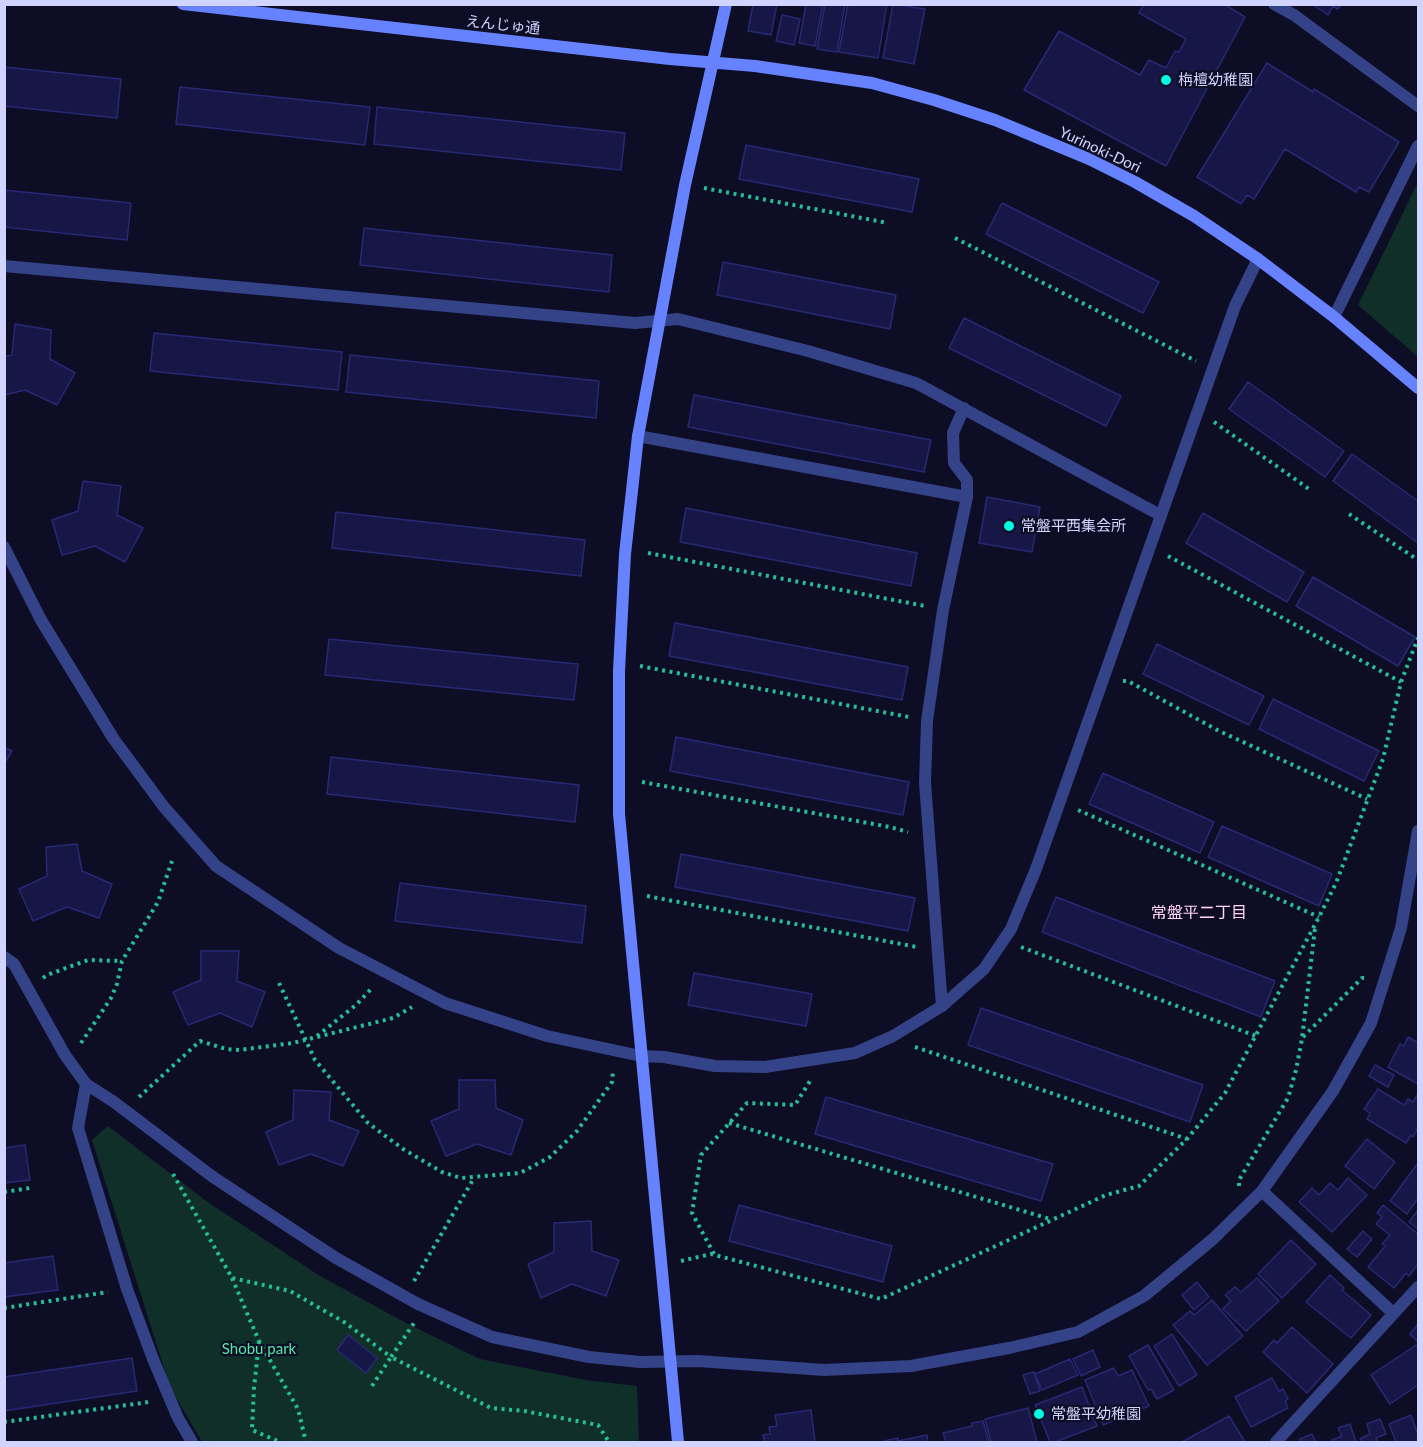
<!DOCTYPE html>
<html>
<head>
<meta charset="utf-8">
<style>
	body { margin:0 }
	#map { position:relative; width:1423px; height:1447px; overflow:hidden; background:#0d0d25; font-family:Lato,sans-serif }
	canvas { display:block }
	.frame { position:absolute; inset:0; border:6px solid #d0d4ff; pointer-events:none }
</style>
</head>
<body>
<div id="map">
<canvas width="1423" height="1447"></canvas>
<div class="frame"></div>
</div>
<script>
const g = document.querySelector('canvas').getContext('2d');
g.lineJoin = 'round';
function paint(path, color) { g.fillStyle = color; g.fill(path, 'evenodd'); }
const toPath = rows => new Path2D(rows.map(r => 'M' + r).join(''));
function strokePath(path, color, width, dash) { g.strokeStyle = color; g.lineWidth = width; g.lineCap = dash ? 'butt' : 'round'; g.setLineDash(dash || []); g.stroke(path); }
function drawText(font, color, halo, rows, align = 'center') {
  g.font = font + ' Lato,"Noto Sans JP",sans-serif'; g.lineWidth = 4.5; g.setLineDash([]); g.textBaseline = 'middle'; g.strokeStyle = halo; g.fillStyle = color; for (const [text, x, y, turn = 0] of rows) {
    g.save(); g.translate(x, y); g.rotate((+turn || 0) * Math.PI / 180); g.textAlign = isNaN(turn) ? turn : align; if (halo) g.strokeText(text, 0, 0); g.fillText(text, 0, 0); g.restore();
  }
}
paint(toPath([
	[1418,182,1418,357,1358,305],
	[108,1126,209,1203,320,1276,408,1324,480,1359,586,1380,637,1386,639,1442,202,1442,170,1387,92,1140]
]), '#0f2f28');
const building = toPath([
	[753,4,777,4,771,35,748,31,753,4],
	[806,4,823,4,815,46,799,43,806,4],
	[825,4,845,4,837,52,817,49,825,4],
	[848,4,887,4,878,58,839,52,848,4],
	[893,4,925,9,914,64,883,58,893,4],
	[1144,4,1224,4,1245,17,1166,166,1024,90,1059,31,1140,75,1149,60,1166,68,1175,51,1179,52,1186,39,1139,13,1144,4],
	[1312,4,1341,4,1338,9,1333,6,1328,15,1312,4],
	[782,15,800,19,794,45,776,41,782,15],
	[1267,63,1313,92,1314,89,1399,142,1369,192,1359,187,1356,192,1285,149,1254,199,1247,195,1241,204,1197,177,1267,63],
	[4,67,121,79,117,118,4,106,4,67],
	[180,87,370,107,365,145,176,124,180,87],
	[377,107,625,133,621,170,374,144,377,107],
	[746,145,919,179,912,212,739,179,746,145],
	[4,190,131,203,127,240,4,227,4,190],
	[1002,203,1159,282,1143,313,986,234,1002,203],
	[364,228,612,255,609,292,360,265,364,228],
	[723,262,896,295,890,329,717,295,723,262],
	[964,318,1121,396,1106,426,949,348,964,318],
	[15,324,51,330,50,359,75,373,57,405,25,390,4,395,4,357,12,355,15,324],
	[154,333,342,352,338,390,150,371,154,333],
	[350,355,599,381,596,418,346,392,350,355],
	[1248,382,1344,451,1325,477,1229,409,1248,382],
	[694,395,931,440,924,472,688,427,694,395],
	[1352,454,1418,501,1418,543,1333,481,1352,454],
	[83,481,121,486,117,515,143,528,125,562,95,546,62,555,52,520,78,511,83,481],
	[987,497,1040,507,1032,552,979,543,987,497],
	[686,508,917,553,911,586,680,542,686,508],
	[336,512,585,540,581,576,332,548,336,512],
	[1203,513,1304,572,1287,602,1186,543,1203,513],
	[1313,577,1415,637,1398,666,1296,606,1313,577],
	[675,623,908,667,902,700,669,656,675,623],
	[329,639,578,664,574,700,325,675,329,639],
	[1157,644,1264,696,1249,725,1143,674,1157,644],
	[1273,699,1379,751,1364,781,1259,729,1273,699],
	[676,737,909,782,903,815,670,771,676,737],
	[4,747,12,751,4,764,4,747],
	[331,757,579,785,575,822,327,794,331,757],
	[1103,773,1214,822,1200,853,1089,804,1103,773],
	[1222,826,1332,874,1319,906,1208,857,1222,826],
	[77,844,82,871,112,884,99,918,67,907,33,921,19,889,47,876,46,847,77,844],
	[681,854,915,898,908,931,675,887,681,854],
	[400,883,586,906,582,943,395,921,400,883],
	[1056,897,1275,981,1261,1017,1042,932,1056,897],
	[201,951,239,951,237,981,265,992,252,1027,220,1013,188,1025,173,992,201,980,201,951],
	[694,973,812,994,806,1026,688,1005,694,973],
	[981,1008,1203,1085,1190,1122,968,1045,981,1008],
	[1408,1037,1418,1043,1418,1084,1388,1067,1400,1044,1404,1046,1408,1037],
	[1375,1065,1394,1075,1388,1087,1369,1076,1375,1065],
	[459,1080,495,1080,496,1108,523,1120,511,1155,477,1144,446,1156,431,1121,459,1109,459,1080],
	[1378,1089,1404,1105,1408,1099,1413,1102,1418,1094,1418,1128,1413,1137,1411,1135,1406,1143,1367,1119,1370,1113,1364,1109,1378,1089],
	[294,1090,331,1092,329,1120,359,1131,343,1166,311,1154,279,1165,266,1132,293,1120,294,1090],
	[826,1097,1053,1164,1041,1201,815,1134,826,1097],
	[1367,1139,1395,1162,1374,1189,1345,1166,1367,1139],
	[25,1145,30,1180,4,1183,4,1148,25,1145],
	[1418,1163,1418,1198,1407,1214,1390,1201,1418,1163],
	[1348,1178,1367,1195,1332,1232,1299,1202,1312,1188,1319,1195,1330,1183,1338,1190,1348,1178],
	[739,1205,892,1246,883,1282,729,1241,739,1205],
	[1383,1205,1418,1234,1418,1264,1409,1276,1406,1273,1394,1288,1368,1267,1385,1246,1382,1244,1390,1235,1376,1224,1382,1217,1377,1213,1383,1205],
	[1418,1210,1418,1229,1409,1222,1418,1210],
	[591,1221,592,1251,619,1260,606,1296,572,1284,541,1298,528,1264,554,1252,554,1223,591,1221],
	[1363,1231,1372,1239,1357,1257,1347,1249,1363,1231],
	[1291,1240,1316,1264,1282,1298,1258,1274,1291,1240],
	[53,1256,58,1290,4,1297,4,1263,53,1256],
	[1330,1275,1344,1288,1342,1290,1371,1315,1351,1338,1306,1302,1330,1275],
	[1257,1278,1279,1301,1246,1331,1223,1309,1231,1301,1225,1295,1235,1287,1241,1292,1257,1278],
	[1197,1282,1209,1297,1194,1310,1182,1295,1197,1282],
	[1212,1300,1243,1336,1207,1365,1173,1325,1190,1311,1194,1315,1212,1300],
	[1418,1324,1418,1342,1410,1334,1418,1324],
	[1292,1327,1333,1364,1307,1393,1263,1352,1274,1340,1277,1343,1292,1327],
	[1172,1334,1197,1375,1179,1386,1154,1346,1172,1334],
	[348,1335,377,1358,366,1373,337,1350,348,1335],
	[1148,1345,1174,1390,1157,1399,1151,1389,1148,1390,1129,1356,1148,1345],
	[1416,1345,1418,1349,1418,1385,1390,1404,1371,1375,1416,1345],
	[1093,1350,1100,1367,1081,1376,1073,1359,1093,1350],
	[132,1358,137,1391,4,1411,4,1377,132,1358],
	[1070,1359,1078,1375,1042,1390,1035,1374,1070,1359],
	[1114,1368,1118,1376,1132,1370,1149,1406,1103,1425,1085,1380,1114,1368],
	[1034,1372,1040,1391,1030,1394,1023,1375,1034,1372],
	[1272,1378,1279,1391,1283,1389,1288,1399,1285,1401,1288,1408,1251,1427,1235,1397,1272,1378],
	[1082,1387,1097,1426,1055,1442,1050,1442,1035,1405,1082,1387],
	[1028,1408,1037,1442,991,1442,985,1419,1028,1408],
	[811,1410,815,1442,765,1442,763,1435,770,1434,769,1427,777,1426,775,1415,811,1410],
	[1411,1415,1418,1435,1418,1442,1396,1442,1389,1424,1411,1415],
	[1229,1416,1245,1442,1182,1442,1229,1416],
	[1380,1419,1386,1434,1376,1438,1378,1442,1362,1442,1360,1439,1370,1434,1367,1424,1380,1419],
	[983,1421,989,1442,946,1442,943,1433,972,1426,972,1423,983,1421],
	[1350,1424,1356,1442,1333,1442,1332,1440,1342,1436,1338,1428,1350,1424],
	[1312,1434,1316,1442,1301,1442,1300,1439,1312,1434],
	[927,1435,928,1442,884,1442,884,1441,898,1438,898,1441,927,1435]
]);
paint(building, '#171747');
strokePath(building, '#282875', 1.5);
strokePath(toPath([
	[704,188,888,223],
	[955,238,1196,361],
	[1214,422,1309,489],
	[1349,514,1418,560],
	[648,553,925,606],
	[1168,556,1401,682],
	[640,666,909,717],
	[1123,681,1128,681,1219,731,1367,799],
	[642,782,890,827,908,832],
	[1078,810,1319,917],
	[647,896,917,947],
	[1021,947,1256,1036],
	[43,978,47,975,88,960,122,961],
	[279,983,315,1060,368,1123,403,1149,442,1172,461,1178,520,1173,550,1157,577,1131,612,1082,613,1071],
	[317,1036,356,1005,372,988],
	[1303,1037,1362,978,1364,978],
	[81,1043,111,998,117,984,122,961,158,902,172,861],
	[915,1047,1187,1139],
	[139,1097,200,1041,226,1049,239,1050,293,1043,393,1018,412,1007],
	[729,1123,1050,1219],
	[173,1174,232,1278,290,1291,344,1322,391,1357,414,1323],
	[1239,1186,1239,1180,1288,1098,1296,1070,1302,1039,1315,928],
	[4,1192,30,1188],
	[714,1254,692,1213,701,1155,747,1103,795,1105,810,1081],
	[681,1261,711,1254,881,1299,1106,1195,1139,1186,1187,1139,1225,1093,1319,917,1336,883,1383,759,1401,682,1418,638],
	[232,1278,259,1341,298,1409,306,1442],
	[414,1281,474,1178],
	[4,1308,108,1292],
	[259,1342,254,1388,252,1430,280,1442],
	[372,1386,391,1357,491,1408,524,1411,598,1425,609,1442],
	[4,1422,149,1402]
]), '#26be96', 4, [3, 4.5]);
strokePath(toPath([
	[4,266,635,323,678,319,808,351,916,383,1160,515],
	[638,436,967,497],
	[4,547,41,620,113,738,164,807,216,866,339,948,445,1003,547,1036,641,1056],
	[942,1006,925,783,927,721,943,610,967,497,967,480,954,463,953,433,964,408]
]), '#344287', 12);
strokePath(toPath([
	[1274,4,1294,15,1418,106],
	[1334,317,1418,146],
	[4,957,14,964,65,1055,86,1084,114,1102,213,1177,336,1258,418,1304,492,1337,589,1357,640,1362,698,1361,824,1370,911,1366,1009,1348,1078,1332,1144,1296,1213,1239,1262,1191,1333,1091,1371,1023,1401,928,1418,831],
	[641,1056,664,1057,715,1066,765,1067,855,1053,893,1036,942,1006,984,969,1011,929,1036,869,1235,306,1258,259],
	[86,1084,78,1128,127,1289,153,1359,178,1418,192,1442],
	[1262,1191,1393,1313],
	[1276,1442,1418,1287]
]), '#344287', 12);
strokePath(toPath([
	[183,4,670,59,755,66,872,83,934,100,995,120,1089,159,1135,182,1194,216,1258,259,1334,317,1418,388],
	[678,1442,619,814,619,671,625,554,638,436,685,185,726,4]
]), '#6782ff', 12);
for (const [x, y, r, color] of [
	[1166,80,6,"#00fbe2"],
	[1009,526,6,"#00fbe2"],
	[1039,1414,6,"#00fbe2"]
]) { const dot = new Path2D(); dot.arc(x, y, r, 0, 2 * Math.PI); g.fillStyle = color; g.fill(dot); strokePath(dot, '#0d0d25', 2); }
drawText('15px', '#d0d4ff', '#0d0d25', [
	["えんじゅ通",503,25,6],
	["Yurinoki-Dori",1100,150,25]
]);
drawText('15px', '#d0d4ff', '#0d0d25', [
	["栴檀幼稚園",1178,80],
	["常盤平西集会所",1021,526],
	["常盤平幼稚園",1051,1414]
], 'left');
drawText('15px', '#54e8a5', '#0d0d25', [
	["Shobu park",259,1349]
]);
drawText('16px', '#ffd2f8', '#0d0d25', [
	["常盤平二丁目",1199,913]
]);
</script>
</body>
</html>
